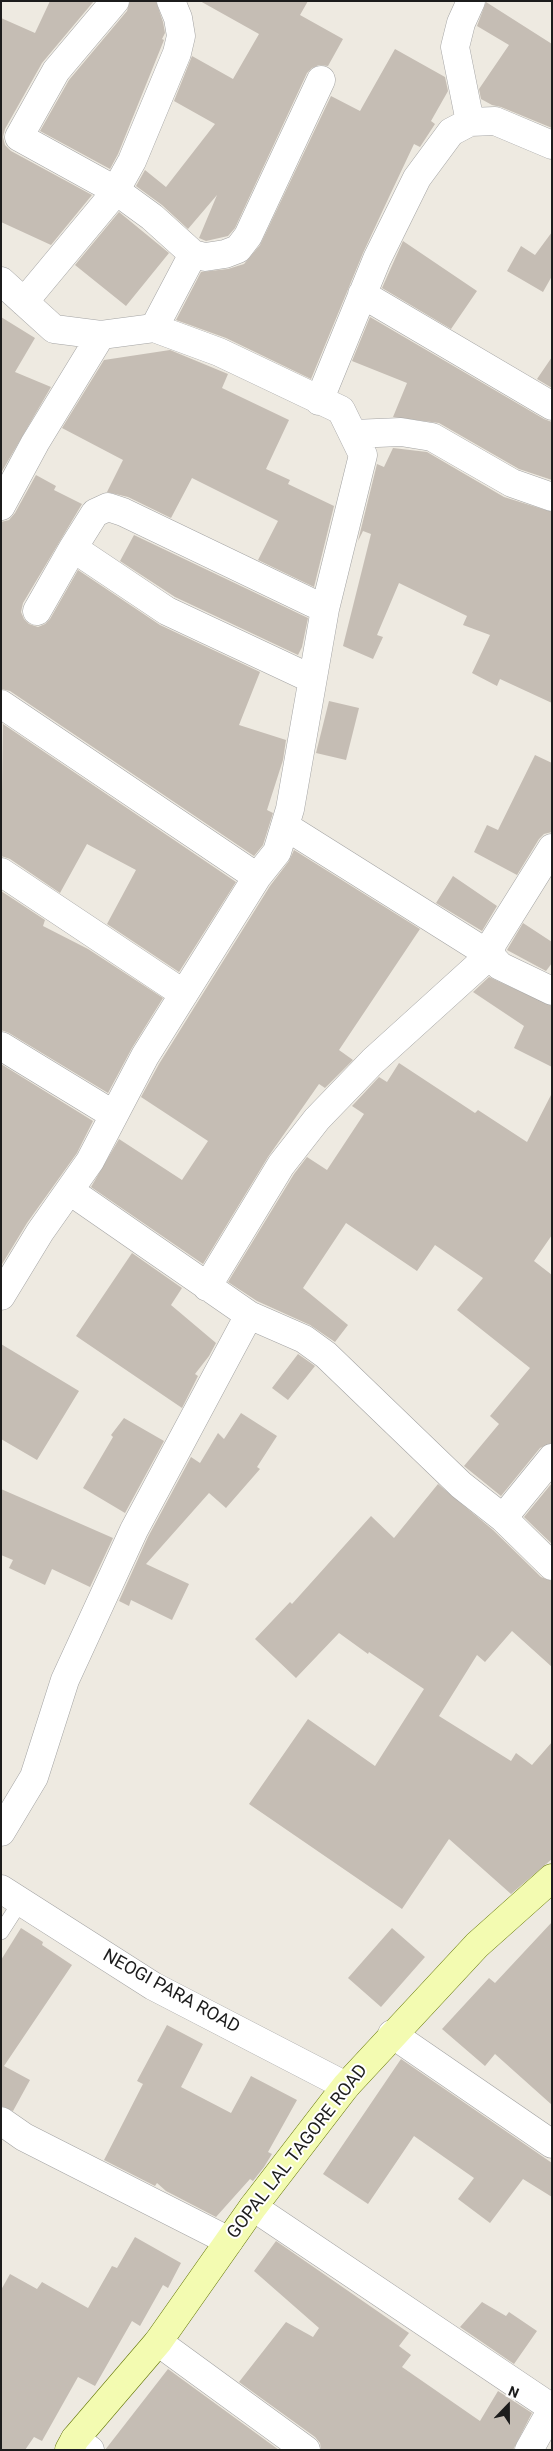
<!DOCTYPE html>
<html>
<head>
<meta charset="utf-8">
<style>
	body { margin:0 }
	#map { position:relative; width:553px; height:2451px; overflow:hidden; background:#eeeae1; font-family:Roboto,sans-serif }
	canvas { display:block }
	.frame { position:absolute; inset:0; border:2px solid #1c1c1c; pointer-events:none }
	.north { position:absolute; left:483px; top:2381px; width:50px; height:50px; -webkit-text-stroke:4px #fff; paint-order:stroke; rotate:22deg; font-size:14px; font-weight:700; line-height:20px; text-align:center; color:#1c1c1c }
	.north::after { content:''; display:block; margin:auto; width:18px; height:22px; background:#1c1c1c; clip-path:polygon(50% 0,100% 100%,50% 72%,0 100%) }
</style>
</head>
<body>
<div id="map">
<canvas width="553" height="2451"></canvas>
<div class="frame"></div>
<div class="north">N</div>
</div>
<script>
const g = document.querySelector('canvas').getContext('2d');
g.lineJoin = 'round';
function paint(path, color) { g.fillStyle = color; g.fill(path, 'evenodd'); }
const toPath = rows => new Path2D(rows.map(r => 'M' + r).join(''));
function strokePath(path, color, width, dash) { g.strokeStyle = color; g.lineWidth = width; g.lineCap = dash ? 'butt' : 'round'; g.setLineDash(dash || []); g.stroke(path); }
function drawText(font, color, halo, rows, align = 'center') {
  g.font = font + ' Roboto,sans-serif'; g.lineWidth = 4; g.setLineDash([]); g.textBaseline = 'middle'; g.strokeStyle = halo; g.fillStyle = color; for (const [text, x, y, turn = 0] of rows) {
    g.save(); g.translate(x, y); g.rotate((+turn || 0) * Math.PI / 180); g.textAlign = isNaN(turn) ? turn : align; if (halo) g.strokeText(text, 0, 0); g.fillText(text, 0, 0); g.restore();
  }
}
paint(toPath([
	[50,1,94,1,42,63,5,129,3,137,5,145,11,151,92,195,51,245,1,222,1,18,35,33],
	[130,1,156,1,163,22,165,33,162,39,164,40,118,154,110,169,40,131,69,80,127,11],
	[200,1,308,1,300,15,343,39,328,66,319,65,312,68,307,73,235,228,228,236,206,241,199,238,217,195,188,229,162,205,136,186,145,170,166,187,215,124,174,101,192,56,233,79,259,34],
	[486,2,552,44,552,128,501,107,492,105,481,99,479,89,509,45,477,26],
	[395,49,445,77,448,91,431,121,435,124,420,147,414,144,389,197,363,253,311,379,226,338,176,320,201,272,228,269,244,264,260,245,331,96,360,111],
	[119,212,169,253,126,306,75,265],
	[552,232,552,276,543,292,507,271,521,246,535,255],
	[403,241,477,291,451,329,382,288],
	[1,317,35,338,15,372,51,387,1,473],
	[370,317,544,419,552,422,552,480,519,469,439,423,393,417,407,383,352,361],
	[170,350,228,374,222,388,289,420,266,469,290,480,288,484,334,506,314,587,258,560,278,521,192,478,171,518,128,497,107,492,123,460,62,428,104,360],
	[552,357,552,388,537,379],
	[393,448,427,452,504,497,552,512,552,703,500,679,497,686,472,673,490,635,463,625,467,616,399,583,377,635,383,637,373,659,343,646,371,534,363,531,358,541,377,464,384,467],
	[36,475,56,486,54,490,82,504,23,603,21,612,24,619,29,624,38,627,45,624,50,619,78,570,160,625,260,672,239,725,286,740,283,760,267,810,273,813,263,845,254,856,10,691,1,689,1,522,9,520,15,513],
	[134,535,308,618,302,647,298,655,175,597,120,561],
	[329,701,359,708,346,760,316,753],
	[3,724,236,882,179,972,107,924,136,870,87,844,60,893,10,859,1,856],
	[535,755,552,763,552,832,544,834,539,839,517,875,474,852,487,825,498,830],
	[294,850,420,929,339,1050,353,1060,325,1088,319,1084,268,1157,203,1264,91,1187,119,1139,182,1180,208,1141,141,1097,159,1064,270,886,289,861],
	[453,876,497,906,482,931,436,903],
	[1,891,45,920,43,926,88,949,163,998,132,1048,108,1093,9,1033,1,1030],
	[523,923,552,942,552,963,546,971,507,950],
	[489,977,552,1006,552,1067,514,1048,524,1026,473,992],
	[399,1063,475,1113,478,1110,527,1142,552,1093,552,1235,534,1261,552,1275,552,1443,540,1448,501,1496,464,1466,499,1424,490,1416,530,1368,457,1310,483,1278,435,1245,417,1271,346,1223,303,1288,348,1325,335,1342,310,1325,257,1301,228,1282,294,1174,307,1157,327,1170,364,1114,352,1106,379,1077,387,1082],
	[1,1064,93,1121,77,1153,27,1223,1,1266],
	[132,1253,182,1288,171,1305,216,1343,209,1356,195,1374,198,1376,182,1408,76,1336],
	[1,1344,79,1391,37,1460,1,1439],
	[298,1354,315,1366,288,1400,272,1388],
	[241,1413,277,1436,257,1467,260,1469,226,1508,209,1493,146,1564,189,1584,172,1620,131,1600,129,1606,119,1601,148,1537,191,1457,200,1463,218,1433,224,1439],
	[124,1418,164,1441,125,1513,83,1488,113,1437,111,1435],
	[552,1483,552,1544,524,1517],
	[438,1484,493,1530,541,1577,552,1581,552,1667,512,1631,485,1662,477,1655,439,1716,511,1761,516,1753,532,1765,552,1742,552,1859,511,1894,449,1839,402,1909,249,1804,308,1719,375,1766,424,1689,369,1652,368,1654,339,1633,296,1678,255,1639,290,1602,292,1604,371,1516,394,1538],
	[1,1489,113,1538,90,1587,52,1569,45,1585,9,1568,13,1560,1,1555],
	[552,1922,552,2105,495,2054,485,2066,442,2029,489,1978,495,1983],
	[21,1928,43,1942,42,1945,72,1965,4,2066,30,2080,13,2111,1,2106,1,1960],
	[392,1928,425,1957,381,2007,348,1978],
	[167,2025,203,2044,181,2087,231,2113,251,2076,297,2100,268,2152,272,2154,264,2167,253,2181,250,2179,216,2217,166,2191,157,2183,155,2186,104,2160,143,2084,137,2081],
	[401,2059,552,2163,552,2197,523,2179,490,2223,458,2199,474,2178,414,2136,368,2204,323,2174],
	[135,2237,181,2263,168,2288,163,2285,140,2326,132,2321,95,2386,78,2377,42,2441,34,2437,25,2450,1,2450,1,2290,10,2274,37,2289,42,2282,88,2308,112,2266,117,2268],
	[276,2241,409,2333,399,2346,411,2355,402,2367,480,2421,498,2391,532,2413,513,2450,321,2450,320,2443,315,2437,239,2382,286,2322,313,2337,319,2328,254,2271],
	[482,2302,506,2316,509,2312,537,2331,514,2364,460,2327],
	[168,2369,279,2450,105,2450]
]), '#c5bdb4');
const lane = toPath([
	[1,1932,21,1901]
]);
const street = toPath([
	[115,1,56,71,19,137,115,190,152,217,193,254,205,257,225,254,238,249,248,236,321,80],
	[470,122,455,47,461,23,471,1],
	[1,281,54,329,101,335,154,328,219,352,341,410,363,455,325,609,290,809,277,852,257,877,145,1056,90,1161,40,1232,1,1296],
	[362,294,552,406],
	[24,302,113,195,132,161,177,53,181,36,178,18,171,1],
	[154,328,193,254],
	[319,401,377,259,417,178,451,132,470,122,495,121,552,145],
	[353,434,401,432,432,437,512,483,552,497],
	[1,506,35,443,101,335],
	[73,548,167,611,312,679],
	[37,611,73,548,95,513,108,507,123,512,325,609],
	[1,704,257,877],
	[552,848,492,944,490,955,500,966,552,991],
	[1,872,184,994],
	[1,1046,114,1115],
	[70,1191,249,1315,304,1339,326,1355,461,1485,503,1518,552,1566],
	[207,1287,281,1165,317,1119,373,1061,490,955,285,826],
	[503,1518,552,1458],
	[1,1832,34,1777,65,1680,134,1530,249,1315],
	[1,1889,153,1986,346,2086],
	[392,2034,552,2144],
	[1,2121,24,2137,229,2241],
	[253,2207,552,2408],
	[158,2342,306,2450],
	[75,2439,90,2450],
	[529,2450,552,2409]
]);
const secondary = toPath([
	[69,2450,75,2439,158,2342,253,2207,346,2086,477,1945,552,1878]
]);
strokePath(lane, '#a3a3a3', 16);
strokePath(street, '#a3a3a3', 29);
strokePath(secondary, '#617401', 29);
strokePath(lane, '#fff', 15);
strokePath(street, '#fff', 28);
strokePath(secondary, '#f3fbb1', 28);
drawText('18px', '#1c1c1c', '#fff', [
	["NEOGI PARA ROAD",171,1992,29],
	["GOPAL LAL TAGORE ROAD",298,2152,-52]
]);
</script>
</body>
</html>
